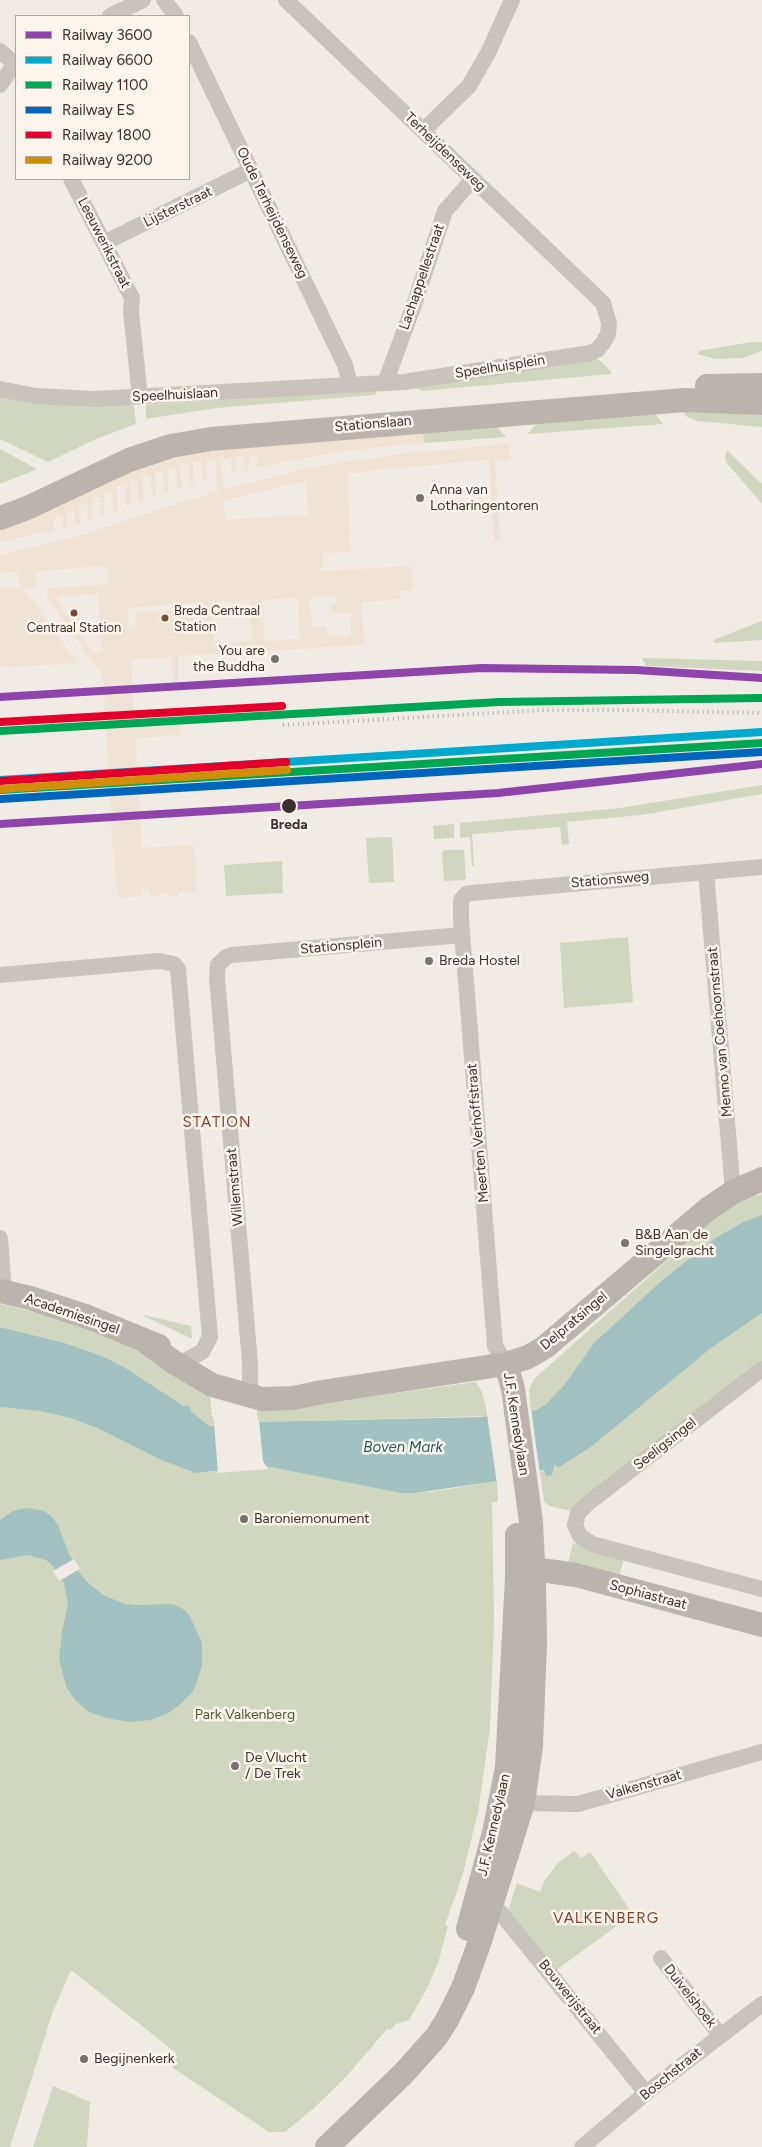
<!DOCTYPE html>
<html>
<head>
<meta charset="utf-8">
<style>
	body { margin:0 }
	#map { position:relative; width:762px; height:2147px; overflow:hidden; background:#f0ebe5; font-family:Figtree,sans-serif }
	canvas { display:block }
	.legend { position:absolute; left:15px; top:15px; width:175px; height:165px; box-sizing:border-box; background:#fbf5ee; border:1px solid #aea6a0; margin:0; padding:6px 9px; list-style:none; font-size:15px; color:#3b302b }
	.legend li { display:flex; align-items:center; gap:10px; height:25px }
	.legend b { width:25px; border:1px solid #aea6a0 }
</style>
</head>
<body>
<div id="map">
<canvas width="762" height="2147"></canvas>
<ul class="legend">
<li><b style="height:6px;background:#8e44ad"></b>Railway 3600</li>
<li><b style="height:6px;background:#00a9ce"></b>Railway 6600</li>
<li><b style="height:6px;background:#00a651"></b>Railway 1100</li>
<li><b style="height:6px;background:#0065bd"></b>Railway ES</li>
<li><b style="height:6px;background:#e4002b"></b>Railway 1800</li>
<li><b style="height:6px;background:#d18e09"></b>Railway 9200</li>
</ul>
</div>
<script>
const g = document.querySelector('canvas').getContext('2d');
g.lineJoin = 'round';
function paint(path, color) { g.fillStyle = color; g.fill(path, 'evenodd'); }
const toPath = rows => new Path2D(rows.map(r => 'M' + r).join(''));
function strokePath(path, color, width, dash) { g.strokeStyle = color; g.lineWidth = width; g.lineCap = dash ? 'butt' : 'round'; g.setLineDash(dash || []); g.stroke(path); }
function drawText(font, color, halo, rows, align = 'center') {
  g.font = font + ' Figtree,sans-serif'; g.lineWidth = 5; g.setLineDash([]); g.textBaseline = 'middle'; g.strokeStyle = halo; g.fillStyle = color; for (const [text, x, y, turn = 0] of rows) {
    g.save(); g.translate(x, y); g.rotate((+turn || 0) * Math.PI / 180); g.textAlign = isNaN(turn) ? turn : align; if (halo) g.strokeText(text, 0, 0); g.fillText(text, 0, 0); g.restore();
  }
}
paint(toPath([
	[751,342,762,342,762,351,743,358,716,359,697,354,699,351],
	[596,357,611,371,611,374,421,391,418,388,419,386],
	[374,390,377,392,374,395,216,408,146,419,146,405],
	[0,395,134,405,136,424,96,439,48,462,0,439],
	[679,407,762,414,762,427,698,421,687,417],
	[650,408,663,424,528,434,537,423],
	[422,426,496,426,506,437,424,443],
	[0,449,37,469,0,484],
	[727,450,762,484,762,504,726,462,725,457],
	[762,621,762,640,714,643,713,640],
	[642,658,762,661,762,671,646,666],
	[762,785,762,794,641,815,567,822,569,844,562,845,560,827,472,834,474,866,472,866,470,837,460,838,460,823,620,808],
	[454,824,454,838,434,839,433,826],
	[392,837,394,882,369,883,366,838],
	[444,850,464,850,466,878,464,880,444,881,442,853],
	[282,861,283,893,226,896,224,865],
	[628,937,633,1002,564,1008,560,943],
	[762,1194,762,1215,743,1222,714,1239,661,1281,594,1343,564,1385,545,1405,541,1408,531,1411,529,1390,534,1379,708,1224,741,1200],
	[0,1304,67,1320,127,1345,147,1356,210,1395,212,1414,210,1415,213,1417,215,1425,209,1426,191,1411,190,1407,187,1405,184,1406,124,1367,102,1356,65,1343,0,1327],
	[762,1313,762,1363,571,1511,550,1506,544,1502,540,1472,556,1465,558,1468,591,1447,710,1349],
	[144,1315,191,1326,192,1339,144,1316],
	[476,1382,482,1392,488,1416,259,1422,257,1415,257,1409,303,1406],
	[0,1407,40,1411,70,1418,97,1428,161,1460,191,1472,207,1472,265,1466,400,1493,431,1492,497,1481,498,1499,497,1502,492,1502,494,1620,490,1728,478,1812,463,1873,445,1925,448,1926,439,1960,427,1989,409,2020,396,2024,390,2030,387,2029,345,2078,314,2108,285,2132,269,2132,173,2068,175,2052,71,1970,53,2011,10,2147,0,2147],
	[573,1543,624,1557,618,1581,567,1566],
	[574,1851,581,1858,590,1852,633,1914,555,1971,507,1914,517,1883,540,1892,545,1880,558,1863],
	[53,2086,90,2102,87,2147,33,2147]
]), '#d1d6bf');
paint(toPath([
	[422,426,424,443,343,451,257,467,257,456,249,456,249,469,245,470,244,456,236,457,236,472,232,473,231,458,221,459,224,490,304,469,346,462,409,453,509,444,510,459,495,460,500,541,494,541,489,460,384,469,347,474,351,551,322,553,323,568,318,568,318,571,412,566,413,589,400,591,400,599,361,602,364,645,178,656,178,685,174,686,172,657,131,659,134,719,179,717,181,735,135,738,137,766,183,764,184,781,138,784,142,848,193,845,197,872,195,873,196,892,179,892,178,896,173,897,169,893,150,896,149,889,142,890,141,896,119,898,114,866,103,676,48,599,47,588,109,584,107,566,36,571,37,586,25,588,19,587,18,572,0,573,0,555,73,538,217,491,215,459,206,460,207,480,203,481,201,462,193,462,194,484,190,485,189,465,180,465,182,488,177,489,176,468,168,468,169,492,164,493,163,472,155,472,156,496,152,498,150,476,142,476,144,501,139,503,137,481,130,481,131,506,126,507,125,486,117,486,118,510,113,512,112,491,104,492,105,514,101,516,100,498,92,498,93,518,88,520,87,504,79,505,80,523,75,524,74,511,66,511,67,526,62,527,62,516,54,517,54,530,0,542,0,523,141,468,193,454],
	[306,481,308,515,225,520,224,500],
	[98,594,102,651,94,652,56,600,60,596],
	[336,595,336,604,331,604,332,613,350,613,351,635,327,637,326,626,312,627,310,597],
	[297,598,300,639,265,641,262,600],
	[250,600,252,641,233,643,231,602],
	[230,601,233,642,214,644,211,603],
	[200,603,201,627,175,629,194,627,193,610,135,613,136,630,156,630,129,631,127,608],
	[17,588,24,589,77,663,0,667,0,589]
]), '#eee3d5');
paint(toPath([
	[762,1215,762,1313,710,1349,591,1447,558,1468,556,1465,554,1466,552,1475,546,1476,544,1470,497,1481,415,1493,400,1493,265,1466,195,1473,161,1460,97,1428,70,1418,40,1411,0,1407,0,1327,65,1343,102,1356,124,1367,184,1406,187,1405,190,1407,191,1411,209,1426,259,1422,480,1417,536,1410,545,1405,564,1385,594,1343,661,1281,714,1239,743,1222],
	[27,1508,44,1511,52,1517,58,1525,69,1554,78,1571,87,1582,103,1595,125,1604,137,1605,172,1604,183,1609,190,1616,202,1643,202,1665,196,1685,191,1694,178,1706,170,1712,151,1720,129,1722,107,1718,89,1712,75,1700,66,1686,59,1659,62,1632,68,1604,64,1583,52,1565,46,1560,28,1555,0,1560,0,1520,13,1511]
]), '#a1c2c1');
paint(toPath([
	[531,1408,540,1474,497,1484,487,1414],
	[259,1420,263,1461,268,1469,218,1473,214,1423],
	[74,1559,80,1569,59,1581,53,1571]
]), '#f0ebe5');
strokePath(toPath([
	[164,0,176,16],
	[110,16,143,0],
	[189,42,345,365,350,385],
	[0,51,16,65],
	[0,85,16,62],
	[423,131,469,86,488,53,512,0],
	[71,179,132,298,131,312,140,397],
	[104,243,251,170],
	[385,383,415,302,445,211,473,179],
	[0,389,36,396,94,399,404,382,590,353,597,350,603,343,608,334,609,323,603,303,286,0],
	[706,872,733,1192],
	[0,975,159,961,174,964,178,969,210,1337,202,1352,188,1359],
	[0,1238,4,1292],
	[506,1364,495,1346,461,919,461,900,466,894,472,893,762,867],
	[762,1369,587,1504,578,1513,575,1525,580,1536,592,1544,762,1589],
	[250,1385,250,1363,217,978,218,965,226,957,232,955,462,935],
	[523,1803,578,1804,762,1752],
	[492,1902,646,2093],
	[661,1958,720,2035],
	[582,2147,646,2093,762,2004]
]), '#c9c3be', 16);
strokePath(toPath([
	[707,386,762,385],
	[0,518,27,508,129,460,171,446,211,439,685,400,762,403],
	[0,1291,30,1298,88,1317,159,1346],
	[143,1340,175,1363,212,1385,262,1399,293,1398,322,1392,506,1364,528,1357,545,1347,708,1209,733,1192,762,1179],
	[534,1569,576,1575,762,1625],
	[468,1929,494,1833,507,1767,517,1578,517,1535],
	[327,2147,403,2074,437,2036,447,2020,463,1988,479,1944,523,1803,531,1746,535,1644,534,1584,531,1522,513,1389,506,1364]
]), '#bab3ae', 24);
strokePath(toPath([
	[283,725,544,710,619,710,762,713]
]), '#b1aca8', 4, [1, 4]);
strokePath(toPath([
	[0,697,482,668,636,670,762,678],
	[0,824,498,793,762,764]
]), '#8e44ad', 8);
strokePath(toPath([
	[0,780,762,732]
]), '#00a9ce', 8);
strokePath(toPath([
	[0,731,499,702,762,698],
	[0,790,762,743]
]), '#00a651', 8);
strokePath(toPath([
	[1,799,762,752]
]), '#0065bd', 8);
strokePath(toPath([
	[0,722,282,706],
	[0,781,286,762]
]), '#e4002b', 8);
strokePath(toPath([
	[1,789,287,770]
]), '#d18e09', 8);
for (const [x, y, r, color] of [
	[420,498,5,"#7a716c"],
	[74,613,4.5,"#7a4b2a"],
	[165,618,4.5,"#7a4b2a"],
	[275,659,5,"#7a716c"],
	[289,806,8,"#3b302b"],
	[429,961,5,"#7a716c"],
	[625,1243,5,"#7a716c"],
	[244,1519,5,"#7a716c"],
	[235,1766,5,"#7a716c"],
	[84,2059,5,"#7a716c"]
]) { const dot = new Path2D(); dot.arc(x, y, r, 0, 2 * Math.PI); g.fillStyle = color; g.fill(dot); strokePath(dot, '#fbf5ee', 2); }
drawText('13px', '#3b302b', '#fbf5ee', [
	["Breda Centraal",174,611],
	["Station",174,627],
	["Centraal Station",74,628,"center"]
], 'left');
drawText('14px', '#3b302b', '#fbf5ee', [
	["Terheijdenseweg",445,152,44],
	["Lijsterstraat",178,207,-26],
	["Oude Terheijdenseweg",272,213,64],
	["Leeuwerikstraat",104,243,63],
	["Lachappellestraat",422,277,-71],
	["Speelhuisplein",500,367,-9],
	["Speelhuislaan",175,395,-3],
	["Stationslaan",373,424,-5],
	["Stationsweg",610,880,-5],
	["Stationsplein",341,946,-5],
	["Menno van Coehoornstraat",720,1032,-95],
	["Meerten Verhoffstraat",478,1133,-95],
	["Willemstraat",235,1187,-95],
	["Academiesingel",72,1314,19],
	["Delpratsingel",574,1321,-40],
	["J.F. Kennedylaan",516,1424,81],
	["Seeligsingel",665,1444,-38],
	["Sophiastraat",648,1595,15],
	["Valkenstraat",644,1785,-16],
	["J.F. Kennedylaan",494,1825,-77],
	["Duivelshoek",690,1996,52],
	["Bouwerijstraat",570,1997,51],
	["Boschstraat",671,2074,-39]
]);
drawText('14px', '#3b302b', '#fbf5ee', [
	["Anna van",430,490],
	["Lotharingentoren",430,506],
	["You are",265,651,"right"],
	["the Buddha",265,667,"right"],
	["Breda Hostel",439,961],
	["B&B Aan de",635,1235],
	["Singelgracht",635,1251],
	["Baroniemonument",254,1519],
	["De Vlucht",245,1758],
	["/ De Trek",245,1774],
	["Begijnenkerk",94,2059]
], 'left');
drawText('bold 14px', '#3b302b', '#fbf5ee', [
	["Breda",289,825]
]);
drawText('14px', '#4a5a2e', '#fbf5ee', [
	["Park Valkenberg",245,1715]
]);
g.letterSpacing = '1px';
drawText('15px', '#8c3b22', '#fbf5ee', [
	["STATION",217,1123],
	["VALKENBERG",606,1919]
]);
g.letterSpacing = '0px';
drawText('italic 15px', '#1f5a5e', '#fbf5ee', [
	["Boven Mark",403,1448]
]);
</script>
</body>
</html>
